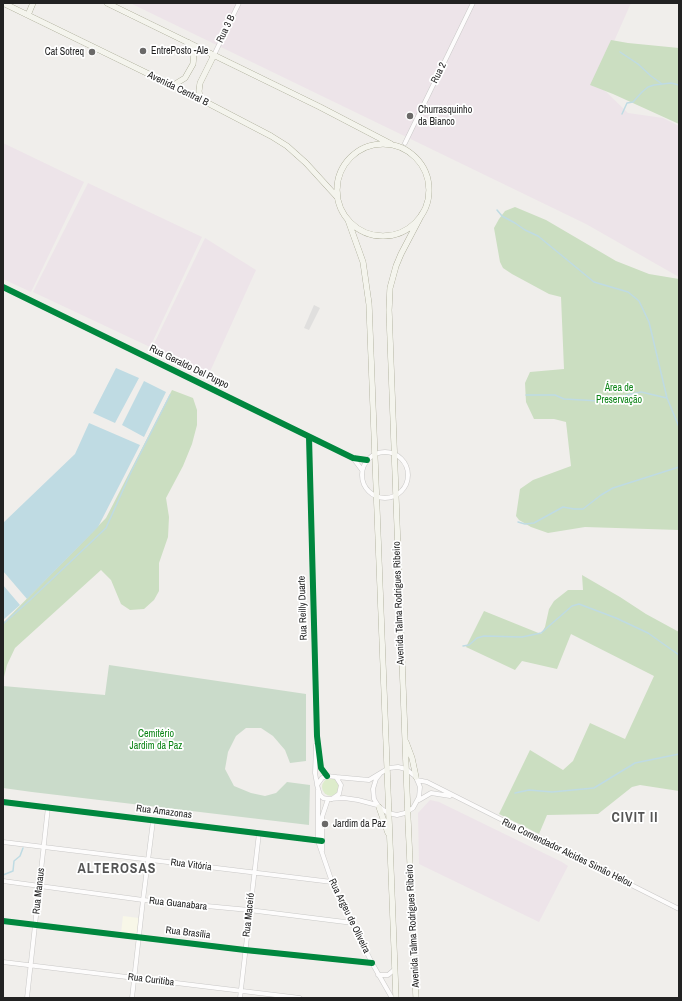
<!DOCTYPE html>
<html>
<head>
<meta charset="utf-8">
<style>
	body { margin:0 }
	#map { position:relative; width:682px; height:1001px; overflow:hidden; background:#f0eeeb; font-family:"Archivo Narrow",sans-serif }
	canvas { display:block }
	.frame { position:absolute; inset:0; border:4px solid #222; pointer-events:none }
</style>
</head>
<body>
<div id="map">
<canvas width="682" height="1001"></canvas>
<div class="frame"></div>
</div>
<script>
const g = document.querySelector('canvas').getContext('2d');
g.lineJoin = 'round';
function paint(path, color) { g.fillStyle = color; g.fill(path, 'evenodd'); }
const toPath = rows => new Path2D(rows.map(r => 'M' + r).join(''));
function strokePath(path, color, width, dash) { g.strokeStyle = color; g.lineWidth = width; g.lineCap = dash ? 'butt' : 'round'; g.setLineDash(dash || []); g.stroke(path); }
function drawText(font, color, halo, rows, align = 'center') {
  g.font = font + ' "Archivo Narrow",sans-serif'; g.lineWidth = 3.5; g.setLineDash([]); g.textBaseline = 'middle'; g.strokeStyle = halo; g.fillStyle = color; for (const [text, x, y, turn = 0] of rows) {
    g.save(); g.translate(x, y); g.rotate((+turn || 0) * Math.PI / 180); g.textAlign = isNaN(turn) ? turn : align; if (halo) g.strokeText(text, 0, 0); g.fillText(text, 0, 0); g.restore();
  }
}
paint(toPath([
	[130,3,631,3,596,82,628,113,663,118,679,126,679,277,586,224],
	[3,143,84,182,31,292,3,279],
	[88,183,202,237,150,347,33,292],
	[205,238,256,270,208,376,152,348],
	[430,800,439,802,562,862,568,866,539,922,419,864,418,813]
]), '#ede4e9');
paint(toPath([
	[123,916,139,918,137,934,121,933]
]), '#f8f7e8');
paint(toPath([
	'322 787a9 9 0 1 1 18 0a9 9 0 1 1-18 0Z'
]), '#ddeccb');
paint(toPath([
	[611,40,628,43,679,48,679,124,613,94,590,85],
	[515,207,546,220,616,261,649,274,679,279,679,530,585,527,548,533,531,527,519,520,516,516,520,489,533,480,571,466,566,422,554,419,534,419,526,402,525,383,530,372,564,369,561,297,549,294,512,274,503,268,500,262,494,228,499,219,505,211],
	[172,390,193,398,197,410,197,425,192,444,183,466,166,498,169,517,168,537,159,563,159,591,154,600,144,609,130,610,121,604,111,580,101,570,15,648,7,665,3,681,3,623,106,518],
	[582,575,620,597,646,614,679,632,679,791,640,785,632,787,598,814,547,815,539,834,499,814,530,750,563,770,573,761,590,723,625,739,654,676,571,634,557,669,522,661,515,670,466,647,484,611,541,634,545,627,549,609,554,601,568,590,583,590]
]), '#cbdec1');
paint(toPath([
	[109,665,306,694,306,761,290,763,285,750,273,736,261,728,246,728,236,736,228,752,225,769,234,786,251,793,265,796,276,793,287,782,310,785,309,825,32,792,3,788,3,686,105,695]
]), '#cadbca');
paint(toPath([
	[314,305,320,308,309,330,304,328]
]), '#e0dfde');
paint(toPath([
	[116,368,139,378,115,423,93,413],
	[144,381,166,392,144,437,122,425],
	[89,423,140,445,98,527,27,599,3,571,3,523,75,454],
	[3,585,20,605,3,620]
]), '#bfdbe3');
strokePath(toPath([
	[620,52,638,64,651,76,662,84],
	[622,114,627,103,633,102,642,92,648,87,654,85,671,83,679,85],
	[497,210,502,216,515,223,525,230,538,236,594,282,628,292,639,301,649,322,667,398,679,427],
	[526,395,555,395,564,399,600,401,641,392,667,398],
	[518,522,525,524,534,523,563,507,574,509,583,509,601,495,613,488,679,467],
	[3,624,29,601,106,528,131,472,170,395],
	[463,646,469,645,477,638,484,636,522,637,541,633,572,606,579,604,616,618,648,633,679,655],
	[515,793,529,790,552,792,594,788,635,763,679,754],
	[3,875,13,871,14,861,20,856,23,848]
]), '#bfdbe3', 1.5);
const minor = toPath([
	[214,55,239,3],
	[405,143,473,3],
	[3,287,353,458,367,460],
	[309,437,317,736,321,768,327,776],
	'362 475a23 23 0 1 1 46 0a23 23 0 1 1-46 0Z',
	[353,458,362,470],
	[316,745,315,773,317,784],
	[336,777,369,780,389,768,398,767,406,769,416,777,420,787,419,797,413,808,405,813,397,815,388,813,379,807,374,799,373,789,376,779,380,774],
	[417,780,427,782,679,909],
	[318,790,318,841,332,882,372,963,392,998],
	[332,799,339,794,341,785,336,777,327,776,322,778,317,785,320,795,323,798,328,799,344,798,358,800,377,805],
	[419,800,431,793,450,796],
	[3,802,322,841],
	[3,842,332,882],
	[322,851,322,817,328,799],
	[3,881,143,900,249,910,353,923],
	[3,921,245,950,372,963],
	[3,962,300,998],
	[378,975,388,975,395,969],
	[27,998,48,807],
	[132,998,143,900,153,821],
	[240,998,259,833]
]);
const secondary = toPath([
	[3,3,200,99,271,136,287,146,306,163,337,197],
	[107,3,320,107,391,144],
	[28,15,33,3],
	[172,86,185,78,193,64,194,52,189,43],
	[200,99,199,91,200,83,214,55],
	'337 190a46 46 0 1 1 92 0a46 46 0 1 1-92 0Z',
	[348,220,363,262,369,304,396,998],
	[406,742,412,758,416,777],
	[379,807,388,833],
	[416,998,408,819,389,310,390,288,396,266,401,254,422,214]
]);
strokePath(minor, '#c9c8c7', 5);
strokePath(secondary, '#999a82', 6);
strokePath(minor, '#fdfcfc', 4);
strokePath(secondary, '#f4f4ed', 5.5);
strokePath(toPath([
	[3,287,353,458,367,460],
	[309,437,317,736,321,768,327,776],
	[3,802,322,841],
	[3,921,245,950,372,963]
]), '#00873e', 6);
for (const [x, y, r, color] of [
	[143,51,4,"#6a6968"],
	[92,52,4,"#6a6968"],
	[410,116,4,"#6a6968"],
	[325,824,4,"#6a6968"]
]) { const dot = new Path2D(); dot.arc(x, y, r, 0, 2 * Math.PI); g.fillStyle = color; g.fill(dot); strokePath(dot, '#fff', 1.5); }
drawText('10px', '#222', '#fff', [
	["Rua 3 B",226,29,-64],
	["Rua 2",439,73,-64],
	["Avenida Central B",178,89,26],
	["Rua Geraldo Del Puppo",189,367,26],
	["Avenida Talma Rodrigues Ribeiro",399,603,-92],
	["Rua Reilly Duarte",303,608,-92],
	["Rua Amazonas",164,812,7],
	["Rua Comendador Alcides Simão Helou",567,853,26],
	["Rua Vitória",191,865,7],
	["Rua Manaus",39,891,-84],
	["Rua Guanabara",178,904,6],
	["Rua Maceió",249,915,-84],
	["Rua Argeu de Oliveira",349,916,64],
	["Avenida Talma Rodrigues Ribeiro",413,926,-93],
	["Rua Brasília",188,933,7],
	["Rua Curitiba",151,980,7]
]);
drawText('10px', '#222', '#fff', [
	["EntrePosto -Ale",151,51],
	["Cat Sotreq",84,52,"right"],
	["Churrasquinho",418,110],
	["da Bianco",418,122],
	["Jardim da Paz",333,824]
], 'left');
drawText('10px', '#0c8416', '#fff', [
	["Área de",619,388],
	["Preservação",619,400],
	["Cemitério",156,734],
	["Jardim da Paz",156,746]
]);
g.letterSpacing = '1px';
drawText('bold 14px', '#555', '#fff', [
	["CIVIT II",635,818],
	["ALTEROSAS",117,869]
]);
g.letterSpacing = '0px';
</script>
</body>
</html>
